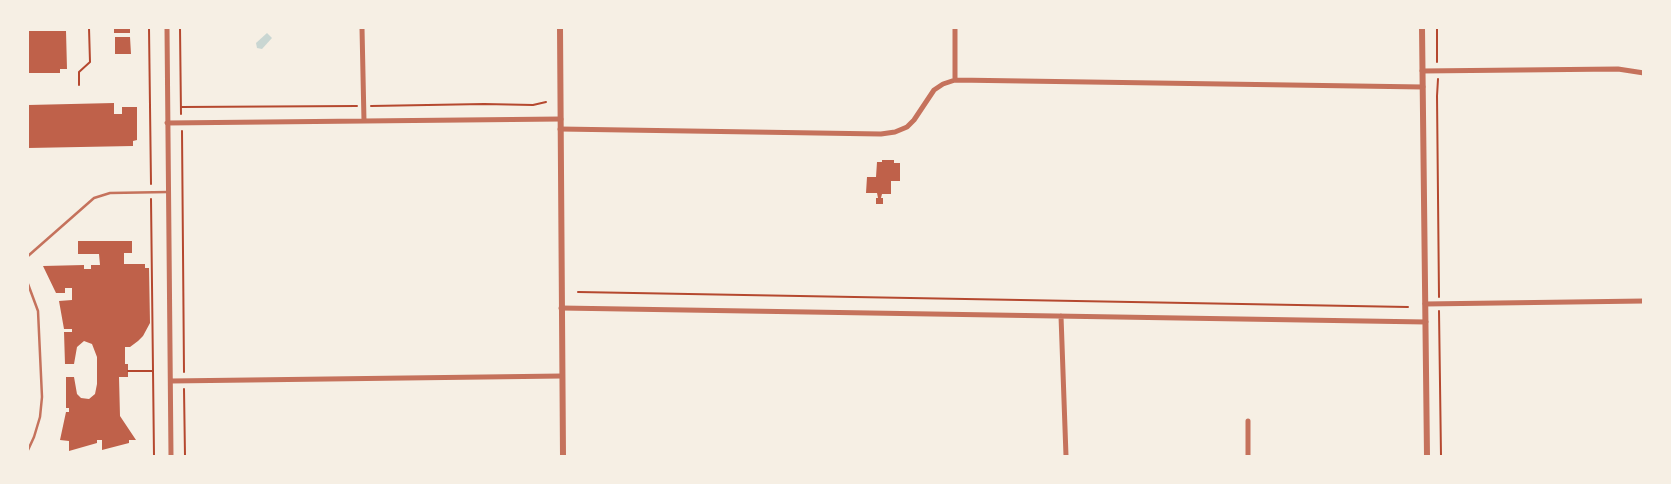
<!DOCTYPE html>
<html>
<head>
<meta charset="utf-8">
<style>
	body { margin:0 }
	#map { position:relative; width:1671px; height:484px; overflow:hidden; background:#f6efe4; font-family:"DM Sans",sans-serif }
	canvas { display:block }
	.frame { position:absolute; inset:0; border:29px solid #f6efe4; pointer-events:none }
</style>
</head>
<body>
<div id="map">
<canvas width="1671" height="484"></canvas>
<div class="frame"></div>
</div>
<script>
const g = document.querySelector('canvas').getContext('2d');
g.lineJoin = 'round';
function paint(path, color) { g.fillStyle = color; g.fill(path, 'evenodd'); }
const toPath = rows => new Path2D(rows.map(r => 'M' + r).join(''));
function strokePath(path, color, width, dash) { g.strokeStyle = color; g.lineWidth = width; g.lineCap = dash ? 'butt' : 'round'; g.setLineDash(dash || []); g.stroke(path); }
paint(toPath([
	[267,33,272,38,262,49,257,48,256,43]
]), '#c9d6d2');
paint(toPath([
	[114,28,130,28,130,33,114,33],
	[28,31,66,31,67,69,60,69,60,73,28,73],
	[115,37,130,37,131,54,115,54],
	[114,103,114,114,122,114,122,107,137,107,137,140,133,141,133,146,28,148,28,105],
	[882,160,894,160,894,163,900,163,900,181,891,181,891,194,882,194,881,198,883,198,883,204,876,204,876,198,878,198,877,193,866,193,867,177,876,177,877,162,882,162],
	[78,241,132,241,132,253,124,253,124,264,145,264,145,268,149,268,150,323,143,336,138,341,130,347,125,347,125,364,128,364,128,377,119,377,120,416,136,440,129,440,129,443,102,450,102,440,97,440,97,443,69,451,69,441,60,440,66,412,69,412,69,408,66,408,66,377,74,377,77,394,81,398,89,399,95,394,97,384,97,357,92,344,84,341,77,347,74,364,65,364,64,332,72,332,72,329,64,329,59,301,72,300,72,288,65,288,65,293,56,293,43,266,84,265,84,269,91,269,91,265,100,265,99,254,78,254]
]), '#bf614a');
strokePath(toPath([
	[149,28,151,184],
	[180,28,181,114],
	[1437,28,1437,62],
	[1438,79,1437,96,1439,297],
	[79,85,79,72,90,62,89,28],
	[371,106,484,104,533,105,546,102],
	[181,107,357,106],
	[182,131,184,372],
	[151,199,154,456],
	[578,292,1408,307],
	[1439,311,1441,456],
	[128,371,153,371],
	[184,389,185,456]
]), '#b5482f', 2);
strokePath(toPath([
	[28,256,94,198,110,193,168,192],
	[28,284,38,311,42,397,40,417,34,437,28,450]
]), '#c5725c', 2.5);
strokePath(toPath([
	[167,28,171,456],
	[362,28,364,121],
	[955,28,955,80],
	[1422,71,1618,69,1644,73],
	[167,123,561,119],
	[560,129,881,134,895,132,907,127,914,120,934,90,943,84,955,80,1423,87],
	[1425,304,1644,301],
	[561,308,1426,322],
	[1061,316,1066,456],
	[171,381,562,376],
	[1248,421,1248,456]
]), '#c5725c', 5);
strokePath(toPath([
	[560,28,563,456],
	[1422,28,1427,456]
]), '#c5725c', 6);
</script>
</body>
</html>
